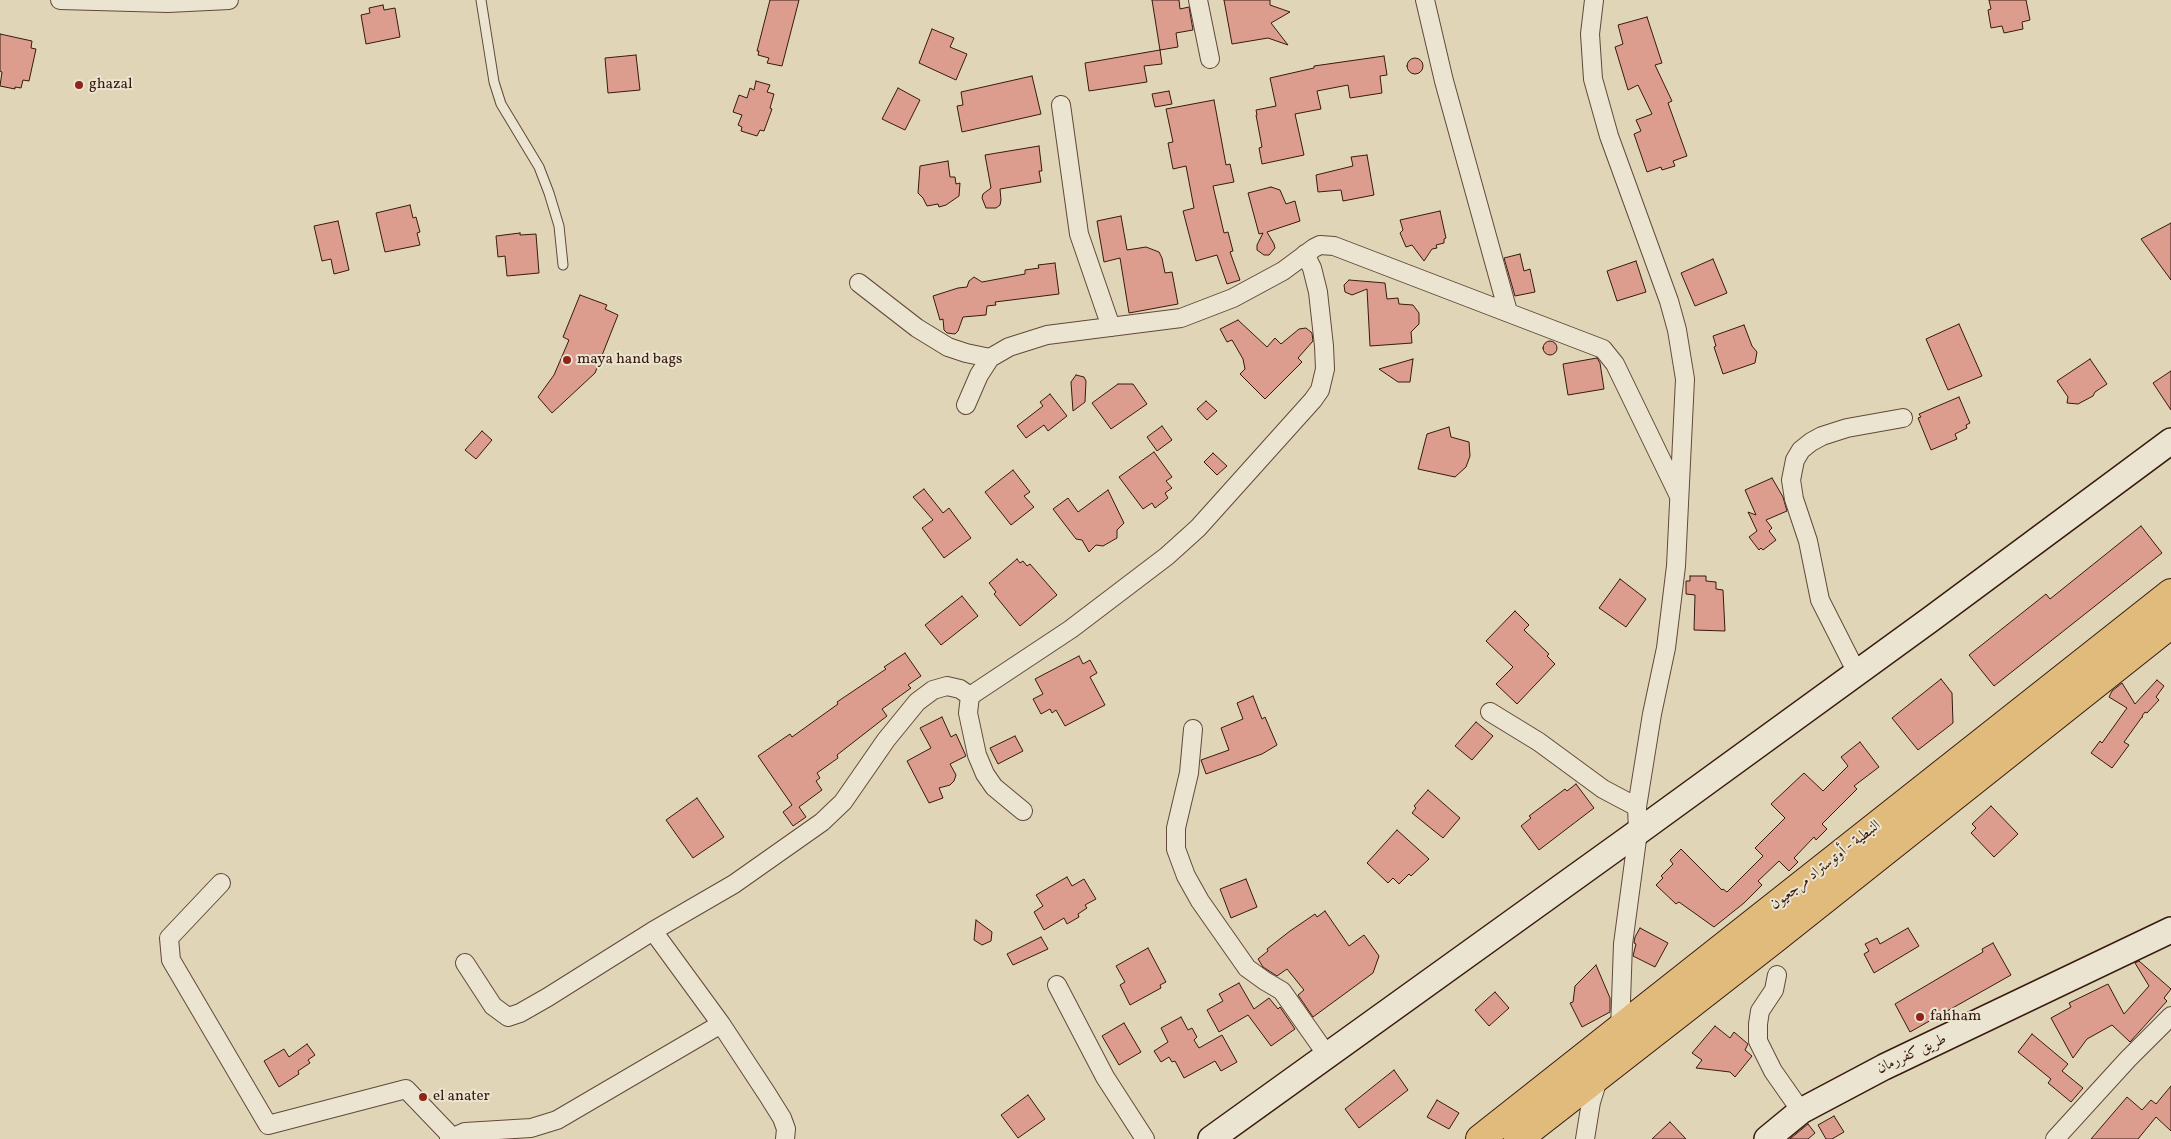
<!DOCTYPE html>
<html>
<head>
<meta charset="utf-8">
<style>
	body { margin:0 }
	canvas { display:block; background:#e0d6b7 }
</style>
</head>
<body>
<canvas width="2171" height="1139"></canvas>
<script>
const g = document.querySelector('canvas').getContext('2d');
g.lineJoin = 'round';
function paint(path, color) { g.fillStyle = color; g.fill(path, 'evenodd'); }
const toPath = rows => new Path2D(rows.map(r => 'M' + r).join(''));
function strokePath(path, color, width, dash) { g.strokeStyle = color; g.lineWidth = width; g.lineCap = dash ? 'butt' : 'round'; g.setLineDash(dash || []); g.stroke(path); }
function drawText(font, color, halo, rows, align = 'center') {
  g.font = font + ' Vollkorn,Amiri,serif'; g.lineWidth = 4; g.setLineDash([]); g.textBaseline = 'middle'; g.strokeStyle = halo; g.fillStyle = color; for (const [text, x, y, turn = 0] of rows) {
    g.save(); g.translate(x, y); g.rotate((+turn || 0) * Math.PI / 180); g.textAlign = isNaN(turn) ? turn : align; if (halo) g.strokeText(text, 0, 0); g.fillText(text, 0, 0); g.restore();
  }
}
const building = toPath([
	[770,0,799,0,782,66,767,63,769,58,758,55,759,51,757,51,770,0],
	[1152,0,1179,0,1180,9,1189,7,1193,30,1176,33,1178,47,1160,50,1152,0],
	[1224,0,1270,0,1270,5,1290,12,1271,23,1288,45,1268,38,1232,44,1224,0],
	[1989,0,2026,0,2030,20,2022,22,2023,29,2004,33,2002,26,1991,28,1988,10,1991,9,1989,0],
	[383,5,384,10,395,8,400,37,366,44,361,15,370,13,369,8,383,5],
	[1647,17,1662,63,1655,65,1672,101,1668,103,1687,156,1673,161,1675,166,1662,170,1661,167,1647,172,1634,134,1641,131,1636,120,1652,114,1638,85,1628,90,1615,47,1623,44,1618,25,1647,17],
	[932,29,954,38,950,47,967,54,956,80,919,63,932,29],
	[0,34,32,41,31,48,36,49,29,81,23,80,21,88,15,87,15,89,0,86,2,72,0,71,0,34],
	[1160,50,1162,64,1144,66,1147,82,1089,91,1085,63,1160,50],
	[636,55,640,90,608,93,605,58,636,55],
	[1384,56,1387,75,1380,76,1382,93,1350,98,1348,85,1317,91,1321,109,1295,114,1304,155,1262,164,1259,148,1262,147,1256,115,1257,115,1256,110,1276,106,1270,78,1314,68,1314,66,1384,56],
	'1407 66a8 8 0 1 1 16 0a8 8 0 1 1-16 0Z',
	[1032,76,1041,114,962,132,957,106,963,105,961,92,1032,76],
	[756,81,770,85,767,92,774,94,770,108,772,109,764,131,760,130,757,136,741,131,742,127,738,125,742,115,733,112,739,95,747,98,750,88,754,90,756,81],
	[898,88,920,100,905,130,882,119,898,88],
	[1169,91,1172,104,1155,107,1152,94,1169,91],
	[1214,100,1226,165,1230,164,1234,182,1213,186,1224,233,1228,232,1233,251,1230,252,1240,280,1227,284,1217,255,1196,261,1183,211,1194,208,1186,166,1173,169,1168,143,1173,142,1166,109,1214,100],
	[1039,146,1042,171,1039,171,1041,182,1000,189,1001,200,1000,205,996,208,986,208,982,198,983,194,991,188,985,155,1039,146],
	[1367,155,1374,195,1343,201,1341,190,1318,192,1316,175,1353,166,1351,157,1367,155],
	[948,161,950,177,955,177,956,184,960,183,959,196,946,205,939,207,938,204,927,206,923,198,918,193,920,166,948,161],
	[1271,187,1280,190,1286,204,1295,201,1300,221,1267,232,1274,244,1275,248,1269,255,1264,255,1257,250,1257,245,1263,233,1259,234,1248,193,1271,187],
	[410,205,413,218,416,217,420,232,417,233,420,245,385,252,376,213,410,205],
	[1440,211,1446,238,1444,239,1444,243,1436,245,1437,248,1432,249,1424,261,1412,245,1406,247,1400,233,1403,230,1400,220,1440,211],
	[1121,216,1127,250,1146,247,1159,252,1162,258,1165,273,1172,272,1178,304,1129,313,1120,258,1104,262,1097,221,1121,216],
	[338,221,349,270,334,274,331,259,322,261,314,226,338,221],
	[2171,223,2171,280,2141,239,2171,223],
	[520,233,520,235,536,234,539,273,507,276,505,256,498,257,496,236,520,233],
	[1520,254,1524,271,1530,269,1535,292,1515,296,1504,258,1520,254],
	[1713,259,1727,293,1695,306,1681,273,1713,259],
	[1636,261,1646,292,1617,301,1607,271,1636,261],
	[1055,263,1059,294,995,302,996,305,987,306,986,315,963,317,958,331,955,334,947,333,944,330,943,319,940,320,933,296,958,288,967,287,969,281,974,277,982,282,1025,274,1025,270,1039,268,1038,265,1055,263],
	[1349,280,1385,283,1387,299,1398,298,1399,304,1413,305,1419,313,1419,324,1411,332,1412,343,1370,346,1367,289,1352,295,1345,292,1344,285,1349,280],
	[580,295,607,305,605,309,618,315,595,373,552,413,538,397,554,375,569,340,563,337,580,295],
	[1238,320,1267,347,1275,338,1281,344,1299,329,1306,328,1312,333,1313,341,1298,358,1302,362,1265,399,1240,374,1245,369,1243,359,1232,340,1227,342,1220,329,1238,320],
	[1959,324,1982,376,1948,390,1926,339,1959,324],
	[1744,325,1752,346,1757,352,1755,363,1723,374,1714,347,1716,346,1713,336,1744,325],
	'1543 348a7 7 0 1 1 14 0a7 7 0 1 1-14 0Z',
	[1597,358,1600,363,1604,389,1568,395,1563,364,1597,358],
	[1413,359,1410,382,1398,382,1379,369,1413,359],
	[2090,359,2107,384,2095,392,2093,396,2078,404,2067,403,2068,397,2057,381,2090,359],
	[2171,371,2171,410,2153,383,2171,371],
	[1076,375,1084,377,1086,381,1085,402,1073,411,1071,382,1076,375],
	[1118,384,1133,384,1147,404,1111,429,1092,403,1118,384],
	[1050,394,1067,416,1048,431,1044,425,1026,438,1017,426,1043,406,1040,402,1050,394],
	[1959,397,1970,423,1966,425,1967,428,1955,434,1957,439,1931,450,1918,418,1921,417,1919,414,1959,397],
	[1206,401,1217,411,1207,420,1197,409,1206,401],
	[1162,426,1172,440,1157,451,1147,437,1162,426],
	[1449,427,1451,437,1469,442,1470,456,1466,467,1455,477,1418,469,1427,434,1449,427],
	[482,431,492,440,476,459,465,450,482,431],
	[1154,452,1172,477,1166,481,1172,488,1165,493,1168,498,1155,508,1152,503,1143,509,1119,477,1154,452],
	[1213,453,1227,466,1217,475,1204,462,1213,453],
	[1013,470,1030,492,1024,496,1034,507,1011,525,985,492,1013,470],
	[1772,478,1783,497,1787,511,1766,520,1772,528,1769,531,1776,540,1763,550,1761,548,1759,550,1749,537,1757,531,1748,512,1756,515,1745,490,1772,478],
	[924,489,943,513,949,508,971,538,944,558,922,528,933,520,913,497,924,489],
	[1108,490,1124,523,1117,530,1117,538,1103,546,1096,545,1089,552,1082,540,1076,539,1053,509,1068,498,1078,512,1108,490],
	[2141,526,2162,553,1994,686,1969,655,2046,594,2050,599,2141,526],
	[1017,559,1020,563,1023,561,1027,566,1030,564,1057,595,1020,626,994,594,996,592,989,583,1017,559],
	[1690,576,1706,576,1706,581,1716,582,1716,589,1723,590,1725,631,1694,630,1695,595,1686,594,1686,581,1690,581,1690,576],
	[1620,579,1646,599,1626,627,1599,608,1620,579],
	[962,596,978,616,941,645,925,625,962,596],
	[1515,611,1529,625,1524,630,1549,654,1547,656,1555,664,1517,704,1496,684,1513,667,1486,641,1515,611],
	[905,653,921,676,908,685,911,688,882,709,887,716,837,755,838,758,817,773,820,778,816,781,822,790,799,807,806,817,793,826,783,812,792,805,758,756,790,734,792,737,838,704,837,702,886,669,884,667,905,653],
	[1079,656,1083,664,1090,660,1097,673,1090,677,1105,705,1065,726,1056,710,1052,713,1050,709,1041,714,1033,699,1043,694,1035,679,1079,656],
	[1941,679,1952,693,1953,723,1918,750,1892,718,1941,679],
	[2157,680,2164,686,2156,697,2159,700,2147,713,2145,712,2142,716,2143,717,2142,717,2124,742,2129,745,2112,768,2091,753,2100,741,2102,743,2127,708,2109,697,2112,691,2122,683,2135,704,2157,680],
	[1253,696,1262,719,1265,717,1277,745,1262,754,1206,774,1201,760,1229,750,1221,728,1243,719,1237,703,1253,696],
	[942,717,951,737,956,734,966,756,950,764,956,775,954,781,950,785,939,788,943,798,929,803,907,761,931,748,920,728,942,717],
	[1476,722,1493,736,1472,760,1455,746,1476,722],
	[1015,736,1023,751,998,764,990,748,1015,736],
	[1860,742,1879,767,1854,786,1857,789,1822,824,1827,829,1816,840,1814,837,1794,858,1798,862,1789,871,1779,861,1758,881,1762,885,1744,903,1714,927,1679,902,1676,904,1656,885,1663,878,1661,876,1673,864,1670,860,1681,849,1722,890,1723,889,1727,892,1763,856,1755,848,1785,818,1771,804,1804,773,1823,791,1848,766,1841,757,1860,742],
	[1576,784,1594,808,1539,850,1521,826,1531,818,1529,816,1565,789,1567,791,1576,784],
	[1428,790,1460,818,1443,838,1412,813,1416,808,1414,806,1428,790],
	[697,798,724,837,693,858,666,820,697,798],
	[1991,806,2018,834,1994,857,1971,833,1976,828,1972,824,1991,806],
	[1397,830,1429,859,1411,876,1409,874,1399,884,1393,878,1388,883,1367,863,1397,830],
	[1067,877,1072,886,1084,879,1096,899,1085,905,1087,908,1078,914,1079,917,1067,924,1064,918,1044,930,1034,912,1043,906,1036,895,1067,877],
	[1246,879,1257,907,1231,918,1220,889,1246,879],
	[1325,911,1349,946,1364,935,1379,956,1373,973,1313,1017,1298,995,1304,990,1287,969,1277,976,1263,967,1258,959,1268,951,1267,949,1290,931,1315,914,1317,917,1325,911],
	[976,920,992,932,991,941,982,945,974,940,976,920],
	[1640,928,1668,943,1655,967,1633,956,1636,944,1634,943,1635,937,1640,928],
	[1908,928,1919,946,1874,973,1864,954,1869,951,1865,944,1877,938,1880,944,1908,928],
	[1041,937,1048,949,1013,965,1007,954,1041,937],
	[1993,943,2011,975,1910,1032,1895,1004,1983,952,1982,949,1993,943],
	[1148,948,1166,982,1160,985,1161,988,1130,1005,1120,985,1125,982,1116,966,1148,948],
	[2139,961,2171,989,2164,998,2167,1001,2130,1042,2112,1025,2087,1039,2073,1058,2051,1018,2071,1007,2069,1003,2108,984,2124,1014,2149,986,2135,963,2139,961],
	[1596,965,1610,998,1610,1012,1582,1027,1570,1003,1573,1002,1575,986,1596,965],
	[1239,983,1254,1009,1269,998,1278,1009,1280,1007,1295,1029,1271,1046,1248,1015,1219,1032,1207,1010,1223,1001,1219,994,1239,983],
	[1495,992,1509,1008,1489,1026,1475,1010,1495,992],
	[1181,1017,1188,1030,1192,1028,1197,1037,1194,1040,1199,1048,1222,1035,1237,1062,1221,1071,1215,1061,1184,1078,1175,1061,1172,1062,1169,1057,1161,1062,1154,1051,1168,1042,1161,1028,1181,1017],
	[1124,1023,1141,1052,1119,1065,1102,1036,1124,1023],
	[1715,1026,1730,1038,1734,1032,1748,1044,1745,1050,1752,1056,1735,1077,1730,1072,1696,1068,1702,1060,1692,1053,1715,1026],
	[2032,1034,2068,1064,2062,1071,2083,1088,2071,1102,2048,1083,2051,1079,2018,1052,2032,1034],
	[307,1044,315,1055,308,1060,310,1063,298,1071,299,1074,279,1087,264,1061,284,1049,289,1057,307,1044],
	[1394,1070,1408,1090,1359,1128,1345,1109,1394,1070],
	[2171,1086,2171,1131,2156,1117,2138,1139,2091,1139,2127,1097,2142,1110,2151,1100,2156,1104,2171,1086],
	[1028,1095,1045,1119,1018,1138,1001,1115,1028,1095],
	[1437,1100,1459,1113,1449,1129,1427,1117,1437,1100],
	[1834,1116,1844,1132,1832,1139,1826,1139,1818,1125,1834,1116],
	[1670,1122,1686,1139,1652,1139,1670,1122],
	[1808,1124,1815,1133,1808,1139,1790,1139,1808,1124]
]);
paint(building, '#dc9c8e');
strokePath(building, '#381a0f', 1);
const lane = toPath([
	[481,0,494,82,501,104,539,167,549,193,559,226,563,265]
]);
const street = toPath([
	[60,0,168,3,229,0],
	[1198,0,1210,59],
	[1425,0,1444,81,1508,312],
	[1594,0,1590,34,1593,79,1609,136,1669,301,1677,330,1685,379,1676,566,1666,648,1652,714,1637,807,1638,832,1623,944,1620,1030],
	[1061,105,1079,234,1111,327],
	[859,283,917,328,948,347,966,353,990,358],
	[966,405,979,375,990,358,1009,347,1047,335,1181,318,1233,298,1283,271,1314,248,1320,245,1334,246,1603,349,1615,364,1678,494],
	[1857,673,1820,600,1808,541,1794,499,1791,480,1795,460,1801,450,1811,442,1822,436,1847,428,1903,418],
	[1490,712,1539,742,1603,789,1637,807],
	[1193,729,1189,773,1176,828,1176,849,1186,876,1200,901,1247,968,1265,981,1282,991,1327,1055],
	[1023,811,994,787,985,774,977,755,968,713,970,696,1071,629,1167,556,1198,528,1313,400,1320,390,1325,369,1324,346,1318,292,1312,268,1305,254],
	[221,883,169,938,171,960,268,1125,406,1089,452,1137],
	[465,963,493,1006,508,1017,520,1013,548,997,653,931],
	[1777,975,1774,990,1760,1011,1758,1024,1758,1041,1773,1071,1801,1111],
	[1057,985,1105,1077,1145,1139],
	[449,1139,465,1132,531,1128,557,1120,721,1024],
	[785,1139,786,1129,782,1118,767,1094,721,1024,653,931,734,884,822,822,843,802,886,740,917,702,933,690,947,686,960,689,970,696],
	[1585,1139,1591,1102,1599,1076],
	[2055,1139,2128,1059,2171,1016]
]);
const secondary = toPath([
	[1211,1139,1638,832,1931,619,2171,441],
	[1767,1139,1801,1111,1884,1067,2171,930]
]);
const highway = toPath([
	[1480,1139,2171,593],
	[1518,1139,1772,941,2171,624]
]);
strokePath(lane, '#624939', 11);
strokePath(street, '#624939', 20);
strokePath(secondary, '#381a0f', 28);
strokePath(highway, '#381a0f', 30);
strokePath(lane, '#ebe4d0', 9);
strokePath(street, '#ebe4d0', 18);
strokePath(secondary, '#ebe4d0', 25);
strokePath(highway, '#e0bb7c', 28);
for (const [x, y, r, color] of [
	[79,85,5,"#8f2418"],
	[567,360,5,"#8f2418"],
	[1920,1017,5,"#8f2418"],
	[423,1097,5,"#8f2418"]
]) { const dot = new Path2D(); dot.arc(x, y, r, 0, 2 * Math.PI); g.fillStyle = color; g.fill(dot); strokePath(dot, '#ebe4d0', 2); }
drawText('15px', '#381a0f', '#ebe4d0', [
	["ghazal",89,85],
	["maya hand bags",577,360],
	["fahham",1930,1017],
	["el anater",433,1097]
], 'left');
drawText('15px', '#381a0f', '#ebe4d0', [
	["النبطية - أوتوستراد مرجعيون",1826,866,-38],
	["طريق كفررمان",1912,1055,-25]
]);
</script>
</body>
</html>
